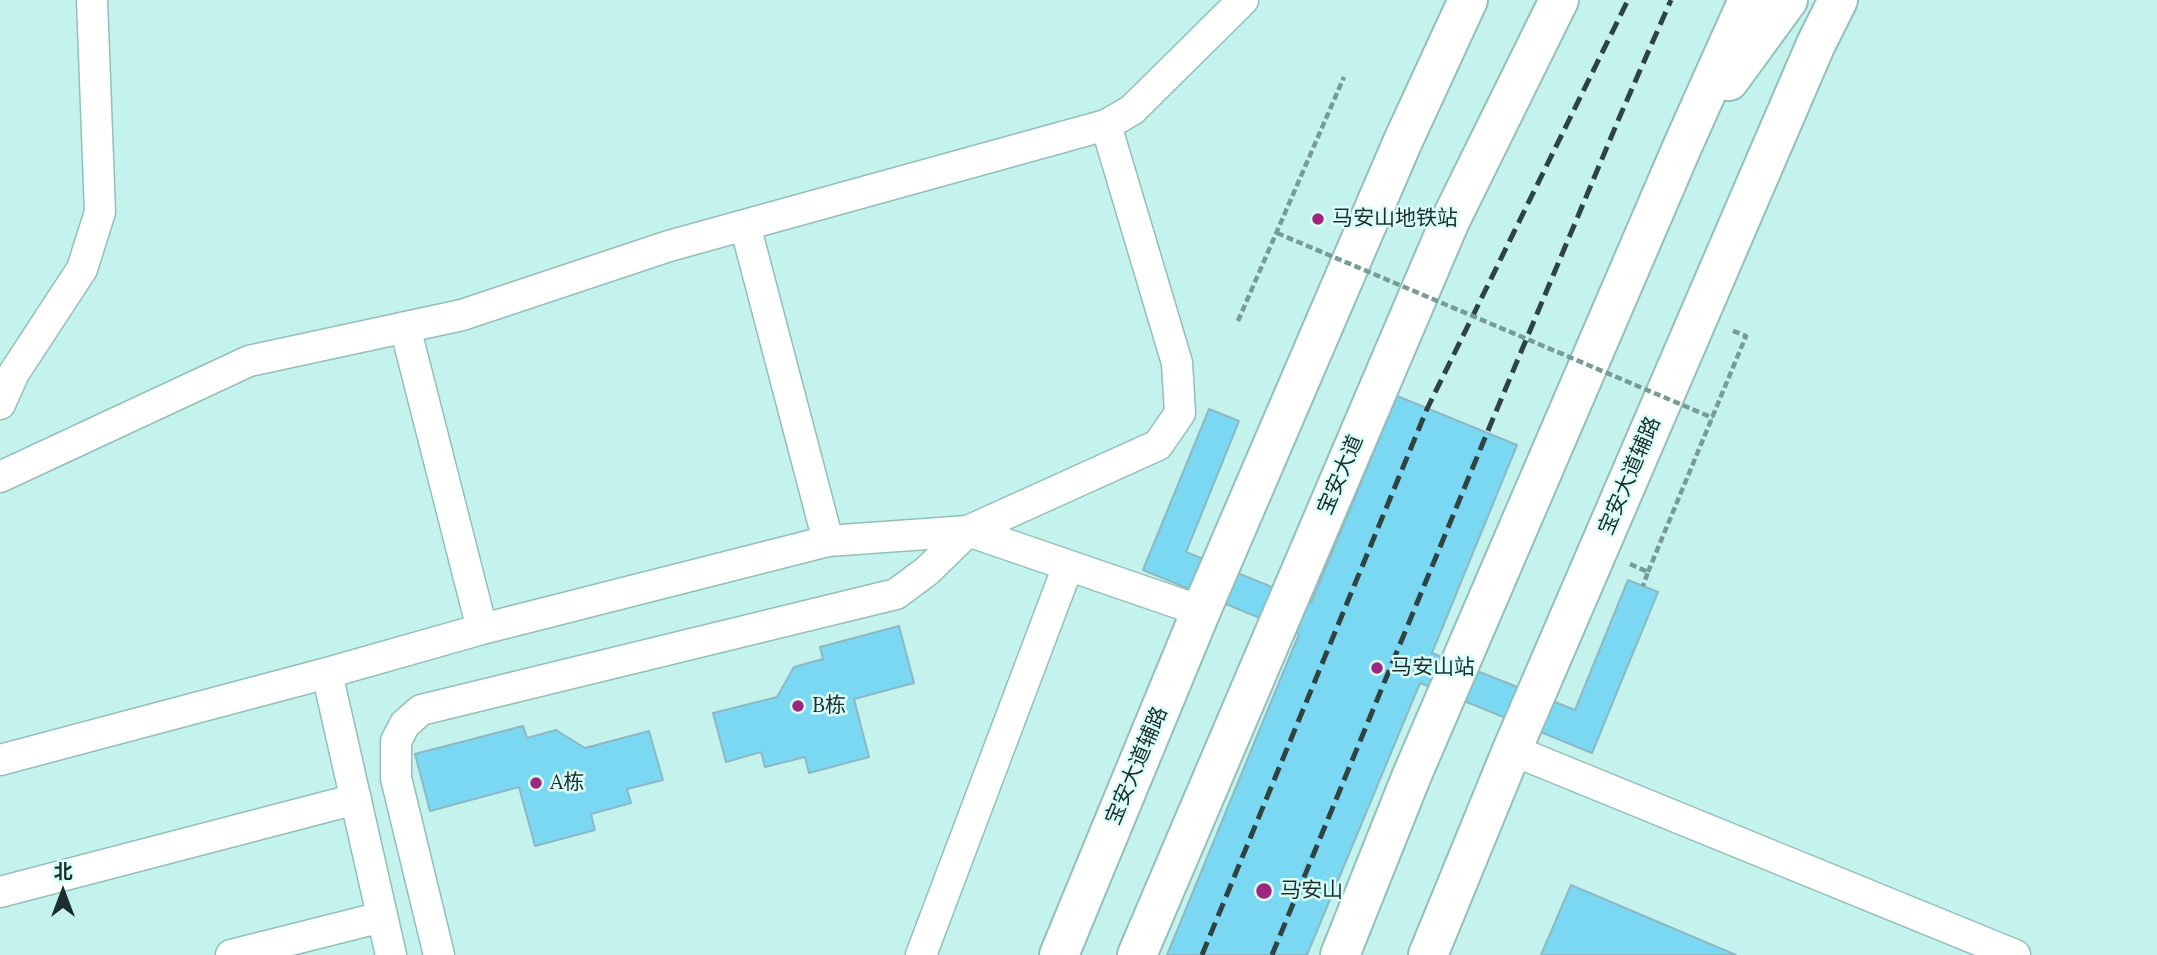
<!DOCTYPE html>
<html>
<head>
<meta charset="utf-8">
<style>
	body { margin:0 }
	#map { position:relative; width:2157px; height:955px; overflow:hidden; background:#c4f2ed; font-family:Lora,"Noto Sans SC",serif }
	canvas { display:block }
	.north { position:absolute; left:28px; top:857px; width:70px; height:70px; -webkit-text-stroke:5px #d9fdf9; paint-order:stroke; rotate:0deg; font-size:19px; font-weight:700; line-height:28px; text-align:center; color:#1c2e2c }
	.north::after { content:''; display:block; margin:auto; width:24px; height:32px; background:#1c2e2c; clip-path:polygon(50% 0,100% 100%,50% 72%,0 100%) }
</style>
</head>
<body>
<div id="map">
<canvas width="2157" height="955"></canvas>
<div class="north">北</div>
</div>
<script>
const g = document.querySelector('canvas').getContext('2d');
g.lineJoin = 'round';
function paint(path, color) { g.fillStyle = color; g.fill(path, 'evenodd'); }
const toPath = rows => new Path2D(rows.map(r => 'M' + r).join(''));
function strokePath(path, color, width, dash) { g.strokeStyle = color; g.lineWidth = width; g.lineCap = dash ? 'butt' : 'round'; g.setLineDash(dash || []); g.stroke(path); }
function drawText(font, color, halo, rows, align = 'center') {
  g.font = font + ' Lora,"Noto Sans SC",serif'; g.lineWidth = 5; g.setLineDash([]); g.textBaseline = 'middle'; g.strokeStyle = halo; g.fillStyle = color; for (const [text, x, y, turn = 0] of rows) {
    g.save(); g.translate(x, y); g.rotate((+turn || 0) * Math.PI / 180); g.textAlign = isNaN(turn) ? turn : align; if (halo) g.strokeText(text, 0, 0); g.fillText(text, 0, 0); g.restore();
  }
}
const building = toPath([
	[1397,396,1517,445,1432,653,1575,710,1628,580,1658,592,1592,753,1420,683,1307,955,1167,955,1299,634,1143,570,1209,409,1239,421,1186,552,1311,603,1397,396],
	[899,626,914,683,854,699,869,757,809,773,805,757,765,767,761,752,726,762,713,713,777,697,794,667,823,659,820,647,899,626],
	[523,726,527,738,556,730,585,748,649,731,663,780,627,789,631,803,591,814,595,830,535,846,519,787,430,811,415,754,523,726],
	[1571,885,1736,955,1541,955,1571,885]
]);
paint(building, '#7ad8f3');
strokePath(building, '#8eb8c4', 2);
const minor = toPath([
	[745,225,828,541],
	[405,327,482,629],
	[0,404,14,373,82,269,100,212,92,0],
	[0,477,249,361,462,315,669,246,1106,125,1132,110,1243,0],
	[327,673,391,955],
	[1512,750,2015,955],
	[0,760,327,673,482,629,828,541,968,531,1201,611],
	[0,892,356,799],
	[231,955,382,917],
	[439,955,396,778,396,741,405,724,421,710,896,594,927,571,968,531,1158,445,1180,413,1177,363,1106,125],
	[921,955,1068,566]
]);
const secondary = toPath([
	[1059,955,1201,611,1403,141,1468,0],
	[1428,955,1512,750,1816,44,1838,0]
]);
const primary = toPath([
	[1729,81,1788,0],
	[1137,955,1450,221,1559,0],
	[1340,955,1412,775,1683,145,1748,0]
]);
strokePath(minor, '#93bfba', 33);
strokePath(secondary, '#93bfba', 42);
strokePath(primary, '#93bfba', 42);
strokePath(toPath([
	[1238,321,1344,77],
	[1630,564,1648,572,1643,586],
	[1648,572,1746,336,1731,330]
]), '#799b97', 4.5, [7, 3.5]);
strokePath(minor, '#fff', 30);
strokePath(secondary, '#fff', 38);
strokePath(primary, '#fff', 38);
strokePath(toPath([
	[1202,955,1427,409,1628,0],
	[1272,955,1487,433,1620,116,1671,0]
]), '#2f4442', 5, [14, 7]);
strokePath(toPath([
	[1277,233,1713,418]
]), '#799b97', 4.5, [7, 3.5]);
for (const [x, y, r, color] of [
	[1318,219,7,"#9d2680"],
	[1377,668,7,"#9d2680"],
	[798,706,7,"#9d2680"],
	[536,783,7,"#9d2680"],
	[1264,891,9,"#9d2680"]
]) { const dot = new Path2D(); dot.arc(x, y, r, 0, 2 * Math.PI); g.fillStyle = color; g.fill(dot); strokePath(dot, '#d9fdf9', 2.5); }
drawText('21px', '#1c2e2c', '#d9fdf9', [
	["马安山地铁站",1332,219],
	["马安山站",1391,668],
	["B栋",812,706],
	["A栋",550,783],
	["马安山",1280,891]
], 'left');
drawText('21px', '#1c2e2c', '#d9fdf9', [
	["宝安大道",1341,475,-67],
	["宝安大道辅路",1630,476,-67],
	["宝安大道辅路",1137,766,-67]
]);
</script>
</body>
</html>
